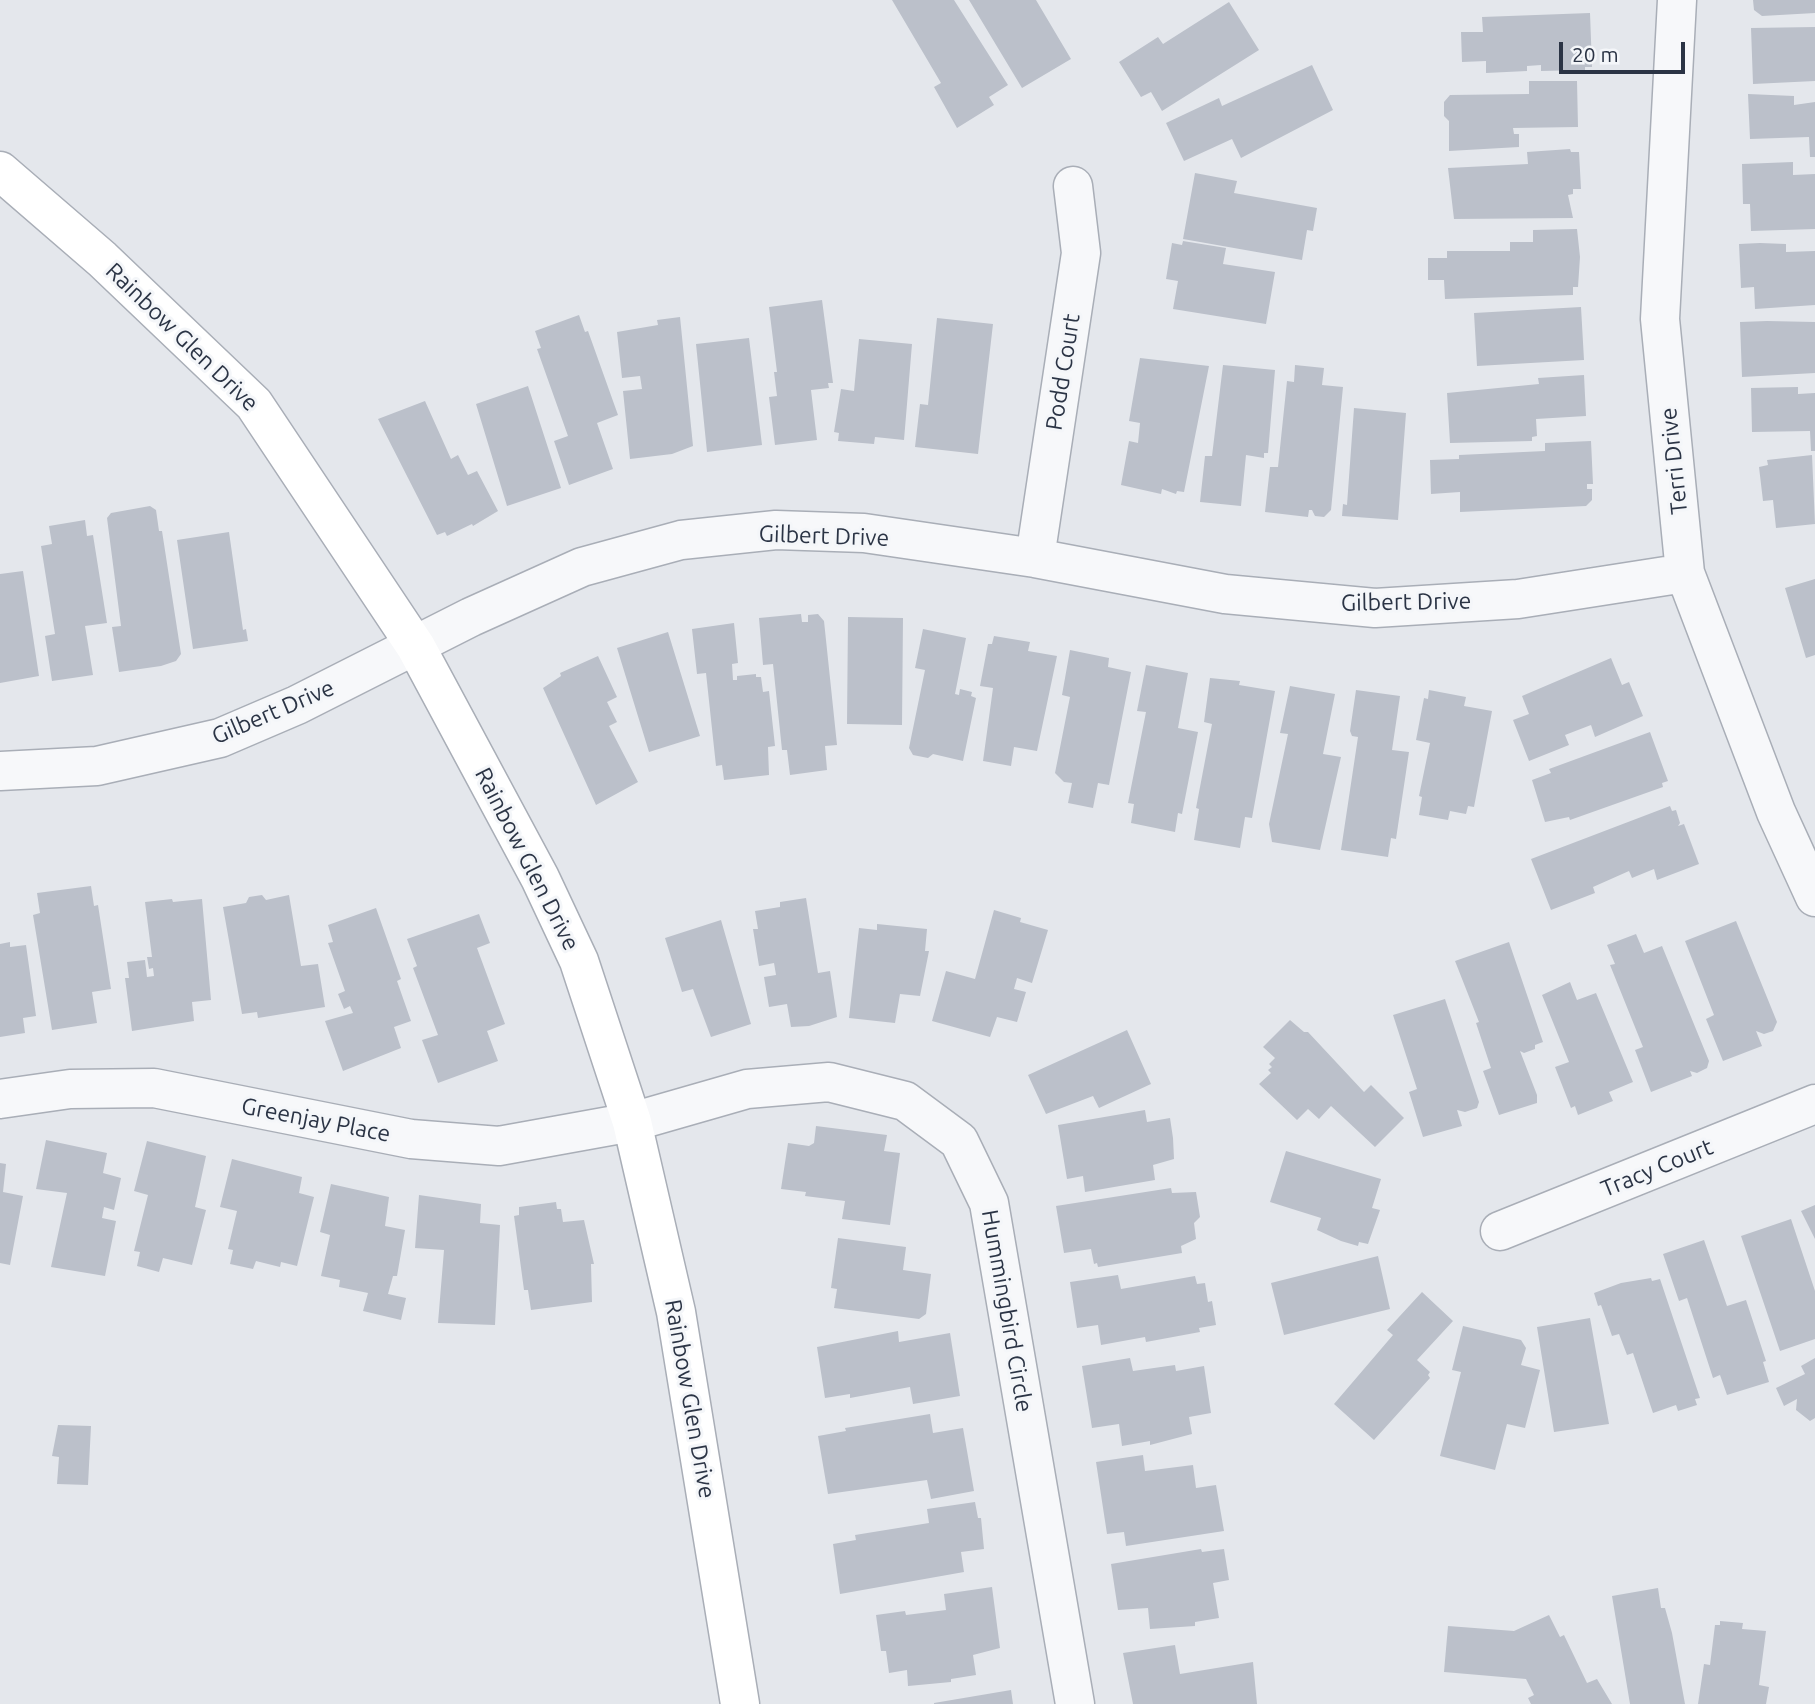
<!DOCTYPE html>
<html>
<head>
<meta charset="utf-8">
<style>
	body { margin:0 }
	#map { position:relative; width:1815px; height:1704px; overflow:hidden; background:#e4e7ec; font-family:Ubuntu,sans-serif }
	canvas { display:block }
	.scale { position:absolute; left:1559px; top:42px; width:126px; height:32px; box-sizing:border-box; border:4px solid #2b3445; border-top:0; padding-left:9px; font-size:21px; line-height:24px; white-space:nowrap; color:#2b3445; -webkit-text-stroke:5px #f4f6f9; paint-order:stroke }
</style>
</head>
<body>
<div id="map">
<canvas width="1815" height="1704"></canvas>
<div class="scale">20 m</div>
</div>
<script>
const g = document.querySelector('canvas').getContext('2d');
g.lineJoin = 'round';
function paint(path, color) { g.fillStyle = color; g.fill(path, 'evenodd'); }
const toPath = rows => new Path2D(rows.map(r => 'M' + r).join(''));
function strokePath(path, color, width, dash) { g.strokeStyle = color; g.lineWidth = width; g.lineCap = dash ? 'butt' : 'round'; g.setLineDash(dash || []); g.stroke(path); }
function drawText(font, color, halo, rows, align = 'center') {
  g.font = font + ' Ubuntu,sans-serif'; g.lineWidth = 6; g.setLineDash([]); g.textBaseline = 'middle'; g.strokeStyle = halo; g.fillStyle = color; for (const [text, x, y, turn = 0] of rows) {
    g.save(); g.translate(x, y); g.rotate((+turn || 0) * Math.PI / 180); g.textAlign = isNaN(turn) ? turn : align; if (halo) g.strokeText(text, 0, 0); g.fillText(text, 0, 0); g.restore();
  }
}
paint(toPath([
	[892,0,954,0,1008,85,989,97,994,105,957,128,934,87,941,83],
	[969,0,1036,0,1071,59,1022,88],
	[1753,0,1815,0,1815,13,1762,16,1754,10],
	[1229,2,1259,50,1162,111,1151,92,1141,97,1119,62,1158,37,1163,44],
	[1590,13,1592,67,1585,67,1585,70,1541,71,1541,65,1527,66,1527,71,1486,73,1486,61,1462,62,1461,32,1483,32,1482,17],
	[1815,27,1815,81,1753,84,1751,28],
	[1312,65,1333,110,1241,158,1232,139,1184,161,1166,123,1219,98,1222,106],
	[1529,81,1577,81,1578,127,1513,128,1514,134,1519,134,1519,147,1449,151,1449,121,1444,116,1444,102,1450,95,1529,94],
	[1748,94,1794,96,1794,105,1815,102,1815,157,1810,157,1809,137,1750,139],
	[1570,149,1571,152,1579,152,1581,189,1573,189,1573,194,1568,195,1573,218,1454,219,1448,168,1528,164,1527,152],
	[1793,162,1793,175,1815,174,1815,229,1751,231,1750,204,1743,204,1742,164],
	[1195,173,1237,181,1234,193,1317,208,1313,231,1307,230,1302,260,1183,239],
	[1577,229,1580,257,1578,287,1573,287,1573,295,1445,299,1444,280,1428,280,1428,258,1447,258,1447,251,1510,251,1510,242,1533,242,1533,230],
	[1183,241,1226,248,1223,264,1275,272,1266,324,1173,309,1178,281,1166,279,1172,243,1182,245],
	[1760,243,1786,244,1786,252,1815,251,1815,305,1755,309,1754,287,1741,288,1739,244],
	[822,300,833,383,828,383,829,388,811,390,817,440,775,445,769,397,777,396,774,372,777,372,769,307],
	[1581,307,1584,360,1477,366,1474,313],
	[579,315,585,332,588,331,618,415,597,423,613,469,569,485,554,441,568,436,537,349,541,348,535,331],
	[680,317,693,446,672,454,630,459,623,391,642,389,640,376,622,378,617,332,658,325,657,320],
	[937,318,993,324,978,454,915,447,920,404,928,405],
	[1767,321,1815,322,1815,373,1742,377,1740,322],
	[749,338,762,445,707,452,696,344],
	[859,339,912,344,904,440,875,437,874,444,838,441,839,433,834,432,841,389,854,391],
	[1140,358,1209,366,1184,492,1177,491,1176,494,1162,489,1161,494,1121,485,1129,441,1138,443,1140,423,1129,421],
	[1223,365,1275,370,1268,453,1264,453,1264,458,1246,455,1241,506,1200,502,1205,456,1212,456],
	[1295,365,1324,368,1322,385,1343,387,1331,510,1324,517,1315,516,1312,510,1309,510,1308,517,1265,512,1270,467,1278,467,1287,381,1294,382],
	[1584,375,1586,416,1536,419,1537,436,1532,437,1532,441,1450,443,1447,393,1539,384,1538,378],
	[528,386,561,488,507,506,476,404],
	[1798,387,1798,394,1815,393,1815,451,1811,451,1810,431,1752,432,1751,388],
	[425,401,451,459,458,455,468,475,477,471,498,511,473,526,472,524,447,536,445,532,437,535,378,419],
	[1354,408,1406,413,1398,520,1342,516,1343,504,1347,505],
	[1591,441,1593,484,1587,484,1587,489,1592,489,1592,500,1586,506,1460,512,1460,492,1431,494,1430,460,1459,459,1459,455,1545,451,1545,443],
	[1812,455,1815,524,1776,528,1773,500,1763,501,1759,467,1768,465,1767,460],
	[150,506,156,510,159,531,162,531,181,654,176,661,161,666,119,672,112,627,121,626,107,518,111,513],
	[85,520,87,536,93,535,107,623,85,626,93,675,52,681,45,636,55,634,41,546,52,544,49,526],
	[229,532,243,630,246,629,248,641,193,649,177,540],
	[23,571,39,676,0,683,0,574],
	[1815,579,1815,655,1806,658,1785,588],
	[801,614,802,622,808,622,808,615,818,614,824,621,837,745,825,746,827,770,790,775,787,750,782,750,773,664,763,665,759,618],
	[848,617,903,618,902,725,847,724],
	[734,623,738,663,732,664,733,680,737,680,737,676,756,674,756,677,761,677,763,692,769,691,775,746,768,747,769,775,724,780,722,765,716,766,706,673,697,674,692,629],
	[923,629,966,638,955,694,959,695,960,689,972,692,971,696,976,698,963,761,933,754,928,758,913,755,909,748,925,670,915,668],
	[668,632,700,736,649,752,617,648],
	[994,636,1030,642,1028,651,1057,656,1037,751,1014,747,1011,766,983,761,993,688,980,686,988,644,992,644],
	[1070,650,1109,658,1108,667,1131,672,1109,785,1098,783,1093,808,1068,803,1072,783,1064,782,1055,773,1070,697,1062,695],
	[598,656,617,697,607,702,617,722,609,726,638,782,596,805,543,688,561,676,560,673],
	[1611,658,1622,685,1629,682,1643,716,1595,737,1591,725,1565,735,1569,745,1529,761,1513,720,1529,714,1522,696],
	[1146,665,1188,673,1178,728,1198,732,1182,814,1178,813,1175,832,1131,823,1134,804,1128,803,1146,712,1137,711],
	[1210,678,1240,681,1239,685,1275,691,1252,818,1245,817,1240,848,1194,840,1199,809,1196,808,1212,724,1204,722],
	[1290,686,1335,694,1323,754,1341,757,1320,850,1272,842,1269,824,1288,734,1280,733],
	[1356,690,1400,696,1392,750,1409,752,1396,839,1391,838,1388,857,1341,850,1358,737,1352,736,1350,731],
	[1429,690,1466,697,1464,706,1492,711,1474,807,1468,806,1466,814,1450,811,1448,820,1419,815,1422,797,1419,796,1430,743,1416,740,1424,698,1428,699],
	[1650,732,1668,781,1662,783,1663,787,1570,820,1569,817,1545,822,1532,780,1551,773,1549,769],
	[1670,806,1672,811,1676,810,1680,823,1678,826,1684,824,1699,864,1657,880,1654,869,1632,878,1629,871,1593,887,1595,893,1551,910,1531,859],
	[91,886,94,906,98,905,111,989,92,992,97,1023,52,1030,33,915,40,913,37,893],
	[262,895,266,900,289,895,301,966,318,964,325,1007,258,1018,257,1012,242,1014,223,907,246,903,249,897],
	[806,898,818,973,830,971,837,1017,809,1026,791,1027,787,1004,769,1007,764,977,776,975,774,963,759,966,753,929,758,929,755,911,780,907,780,902],
	[172,899,173,902,202,899,211,1000,192,1002,194,1021,132,1031,125,978,129,978,127,962,145,960,147,977,154,976,153,968,149,969,147,957,152,957,145,902],
	[376,908,401,979,397,981,411,1021,394,1027,401,1048,343,1071,325,1021,353,1013,350,1006,344,1009,338,994,345,991,328,943,333,942,328,925],
	[994,910,1021,918,1020,922,1048,930,1032,983,1017,978,1014,989,1026,992,1017,1022,997,1017,990,1037,932,1021,946,971,975,979],
	[479,914,490,943,477,948,505,1024,487,1031,498,1061,438,1083,422,1040,438,1035,413,968,417,966,407,939],
	[721,920,751,1024,711,1037,693,989,682,992,665,938],
	[1736,921,1777,1022,1773,1031,1764,1034,1756,1031,1762,1046,1723,1061,1706,1019,1714,1015,1685,941],
	[877,924,927,929,925,951,929,951,920,996,900,994,895,1023,849,1018,859,928,877,930],
	[1636,934,1644,953,1662,946,1709,1061,1707,1068,1697,1073,1690,1071,1692,1076,1651,1092,1635,1050,1643,1047,1610,965,1615,964,1607,945],
	[10,942,10,947,26,945,36,1016,23,1018,25,1033,0,1037,0,944],
	[1509,942,1543,1042,1535,1045,1535,1049,1524,1053,1520,1051,1537,1095,1537,1103,1499,1115,1483,1071,1491,1068,1476,1023,1479,1022,1455,961],
	[1570,982,1577,1000,1596,993,1633,1082,1609,1092,1613,1101,1578,1115,1575,1106,1571,1108,1555,1067,1569,1062,1542,995],
	[1445,999,1479,1102,1477,1108,1465,1112,1457,1110,1462,1126,1423,1137,1409,1092,1417,1089,1393,1015],
	[1290,1020,1304,1032,1308,1032,1364,1092,1371,1085,1404,1118,1375,1147,1331,1106,1319,1119,1308,1109,1297,1120,1259,1084,1271,1073,1268,1070,1272,1067,1269,1064,1275,1058,1263,1047],
	[1127,1030,1151,1084,1099,1108,1093,1096,1046,1114,1028,1075],
	[1145,1110,1147,1122,1170,1118,1173,1138,1174,1159,1153,1165,1155,1180,1085,1192,1083,1176,1067,1179,1058,1125],
	[816,1126,887,1135,884,1151,900,1153,890,1225,842,1219,845,1201,805,1196,806,1192,781,1189,788,1143,809,1146,814,1143],
	[46,1140,107,1153,103,1173,121,1178,114,1210,104,1207,102,1218,116,1221,105,1276,51,1267,67,1193,36,1189],
	[147,1141,206,1156,195,1207,206,1210,192,1265,163,1258,159,1272,137,1266,140,1252,134,1251,148,1195,134,1191],
	[1286,1151,1381,1179,1372,1208,1380,1210,1368,1244,1359,1242,1358,1246,1341,1241,1317,1230,1321,1218,1270,1202],
	[232,1159,302,1177,299,1193,314,1197,297,1266,281,1262,280,1267,256,1261,253,1269,230,1264,233,1250,228,1249,237,1211,220,1207],
	[0,1163,6,1164,3,1192,23,1196,10,1265,0,1263],
	[331,1184,389,1197,385,1226,405,1230,397,1276,393,1276,388,1294,406,1298,401,1320,363,1311,368,1293,339,1287,340,1280,321,1276,330,1235,320,1232],
	[1171,1188,1172,1193,1196,1192,1200,1217,1194,1223,1196,1239,1181,1246,1182,1253,1098,1267,1097,1263,1094,1264,1091,1249,1064,1253,1056,1206],
	[419,1195,481,1204,480,1223,500,1225,495,1325,438,1323,444,1250,415,1248],
	[556,1202,557,1209,561,1209,563,1222,584,1220,594,1264,591,1264,592,1302,531,1310,528,1290,524,1290,514,1216,519,1215,519,1207],
	[1815,1205,1815,1239,1801,1211],
	[1791,1219,1815,1291,1815,1339,1780,1351,1741,1236],
	[838,1238,906,1247,903,1270,931,1274,926,1314,919,1319,834,1308,837,1289,831,1288],
	[1704,1240,1727,1306,1746,1300,1766,1361,1763,1362,1769,1382,1727,1395,1720,1375,1713,1378,1687,1298,1679,1301,1663,1254],
	[1378,1256,1390,1309,1284,1335,1271,1283],
	[1118,1275,1121,1289,1195,1276,1197,1284,1205,1283,1208,1302,1212,1301,1216,1325,1199,1328,1200,1332,1146,1342,1145,1337,1101,1345,1098,1325,1077,1328,1070,1282],
	[1651,1278,1652,1281,1660,1279,1700,1398,1695,1399,1697,1405,1678,1411,1676,1405,1653,1413,1633,1353,1627,1355,1619,1334,1612,1336,1601,1305,1598,1306,1594,1293,1621,1283],
	[1422,1292,1453,1321,1417,1360,1430,1372,1428,1375,1430,1378,1374,1440,1334,1404,1393,1335,1387,1330],
	[1590,1318,1609,1424,1554,1432,1537,1327],
	[1463,1326,1521,1340,1526,1348,1521,1365,1540,1370,1525,1428,1507,1424,1495,1470,1440,1456,1461,1372,1452,1370],
	[898,1331,899,1342,950,1333,960,1396,913,1404,910,1387,850,1398,850,1394,825,1398,817,1347],
	[1130,1358,1133,1371,1175,1365,1176,1371,1204,1366,1211,1413,1189,1417,1192,1434,1150,1445,1150,1441,1122,1446,1119,1424,1092,1428,1082,1366],
	[1815,1358,1815,1418,1810,1421,1796,1410,1797,1399,1784,1406,1776,1388,1805,1374,1801,1366],
	[930,1414,933,1433,963,1428,974,1491,931,1499,927,1480,828,1494,818,1436,846,1431,845,1428],
	[58,1425,91,1426,88,1485,57,1484,59,1457,52,1456],
	[1143,1455,1145,1471,1193,1465,1196,1488,1216,1485,1224,1531,1126,1546,1124,1532,1107,1534,1096,1462],
	[975,1502,978,1518,981,1518,984,1549,961,1552,964,1572,840,1594,833,1544,856,1540,855,1535,929,1523,927,1509],
	[1201,1549,1202,1552,1224,1549,1229,1580,1213,1583,1219,1618,1195,1622,1195,1626,1150,1629,1148,1608,1118,1610,1111,1564],
	[992,1587,1000,1648,973,1655,976,1675,951,1679,951,1682,908,1686,907,1670,889,1673,886,1651,881,1651,876,1615,905,1611,906,1615,946,1610,944,1594],
	[1658,1588,1661,1608,1665,1608,1672,1633,1685,1704,1630,1704,1612,1596],
	[1549,1615,1560,1637,1564,1635,1587,1683,1597,1679,1612,1704,1531,1704,1528,1698,1534,1695,1526,1679,1444,1672,1448,1626,1514,1631],
	[1720,1621,1743,1623,1742,1629,1766,1631,1759,1685,1769,1687,1766,1704,1698,1704,1704,1664,1710,1665,1715,1625,1720,1625],
	[1175,1645,1180,1674,1253,1662,1257,1704,1133,1704,1123,1653],
	[1011,1690,1013,1704,934,1704,934,1703]
]), '#bbc0ca');
const street = toPath([
	[1677,0,1660,319,1685,573,1776,812,1815,897],
	[1035,558,1081,253,1073,186],
	[0,771,97,766,220,738,297,705,471,617,582,567,681,540,776,530,864,533,1035,558,1225,594,1375,608,1518,599,1685,573],
	[0,1099,70,1089,154,1088,411,1139,499,1146,632,1122,747,1089,829,1082,905,1101,959,1141,989,1203,1075,1704],
	[1500,1231,1815,1104]
]);
const secondary = toPath([
	[0,171,102,259,254,404,416,647,540,878,579,961,632,1122,676,1312,740,1704]
]);
strokePath(street, '#a9aeb7', 41);
strokePath(secondary, '#a9aeb7', 41);
strokePath(street, '#f7f8fa', 38);
strokePath(secondary, '#fff', 38);
drawText('23px', '#2b3445', '#f4f6f9', [
	["Rainbow Glen Drive",182,337,44],
	["Podd Court",1063,372,-81],
	["Terri Drive",1674,461,-96],
	["Gilbert Drive",824,536,2],
	["Gilbert Drive",1406,602,-1],
	["Gilbert Drive",273,712,-23],
	["Rainbow Glen Drive",527,859,63],
	["Greenjay Place",316,1120,11],
	["Tracy Court",1657,1168,-22],
	["Hummingbird Circle",1007,1311,80],
	["Rainbow Glen Drive",690,1399,80]
]);
</script>
</body>
</html>
